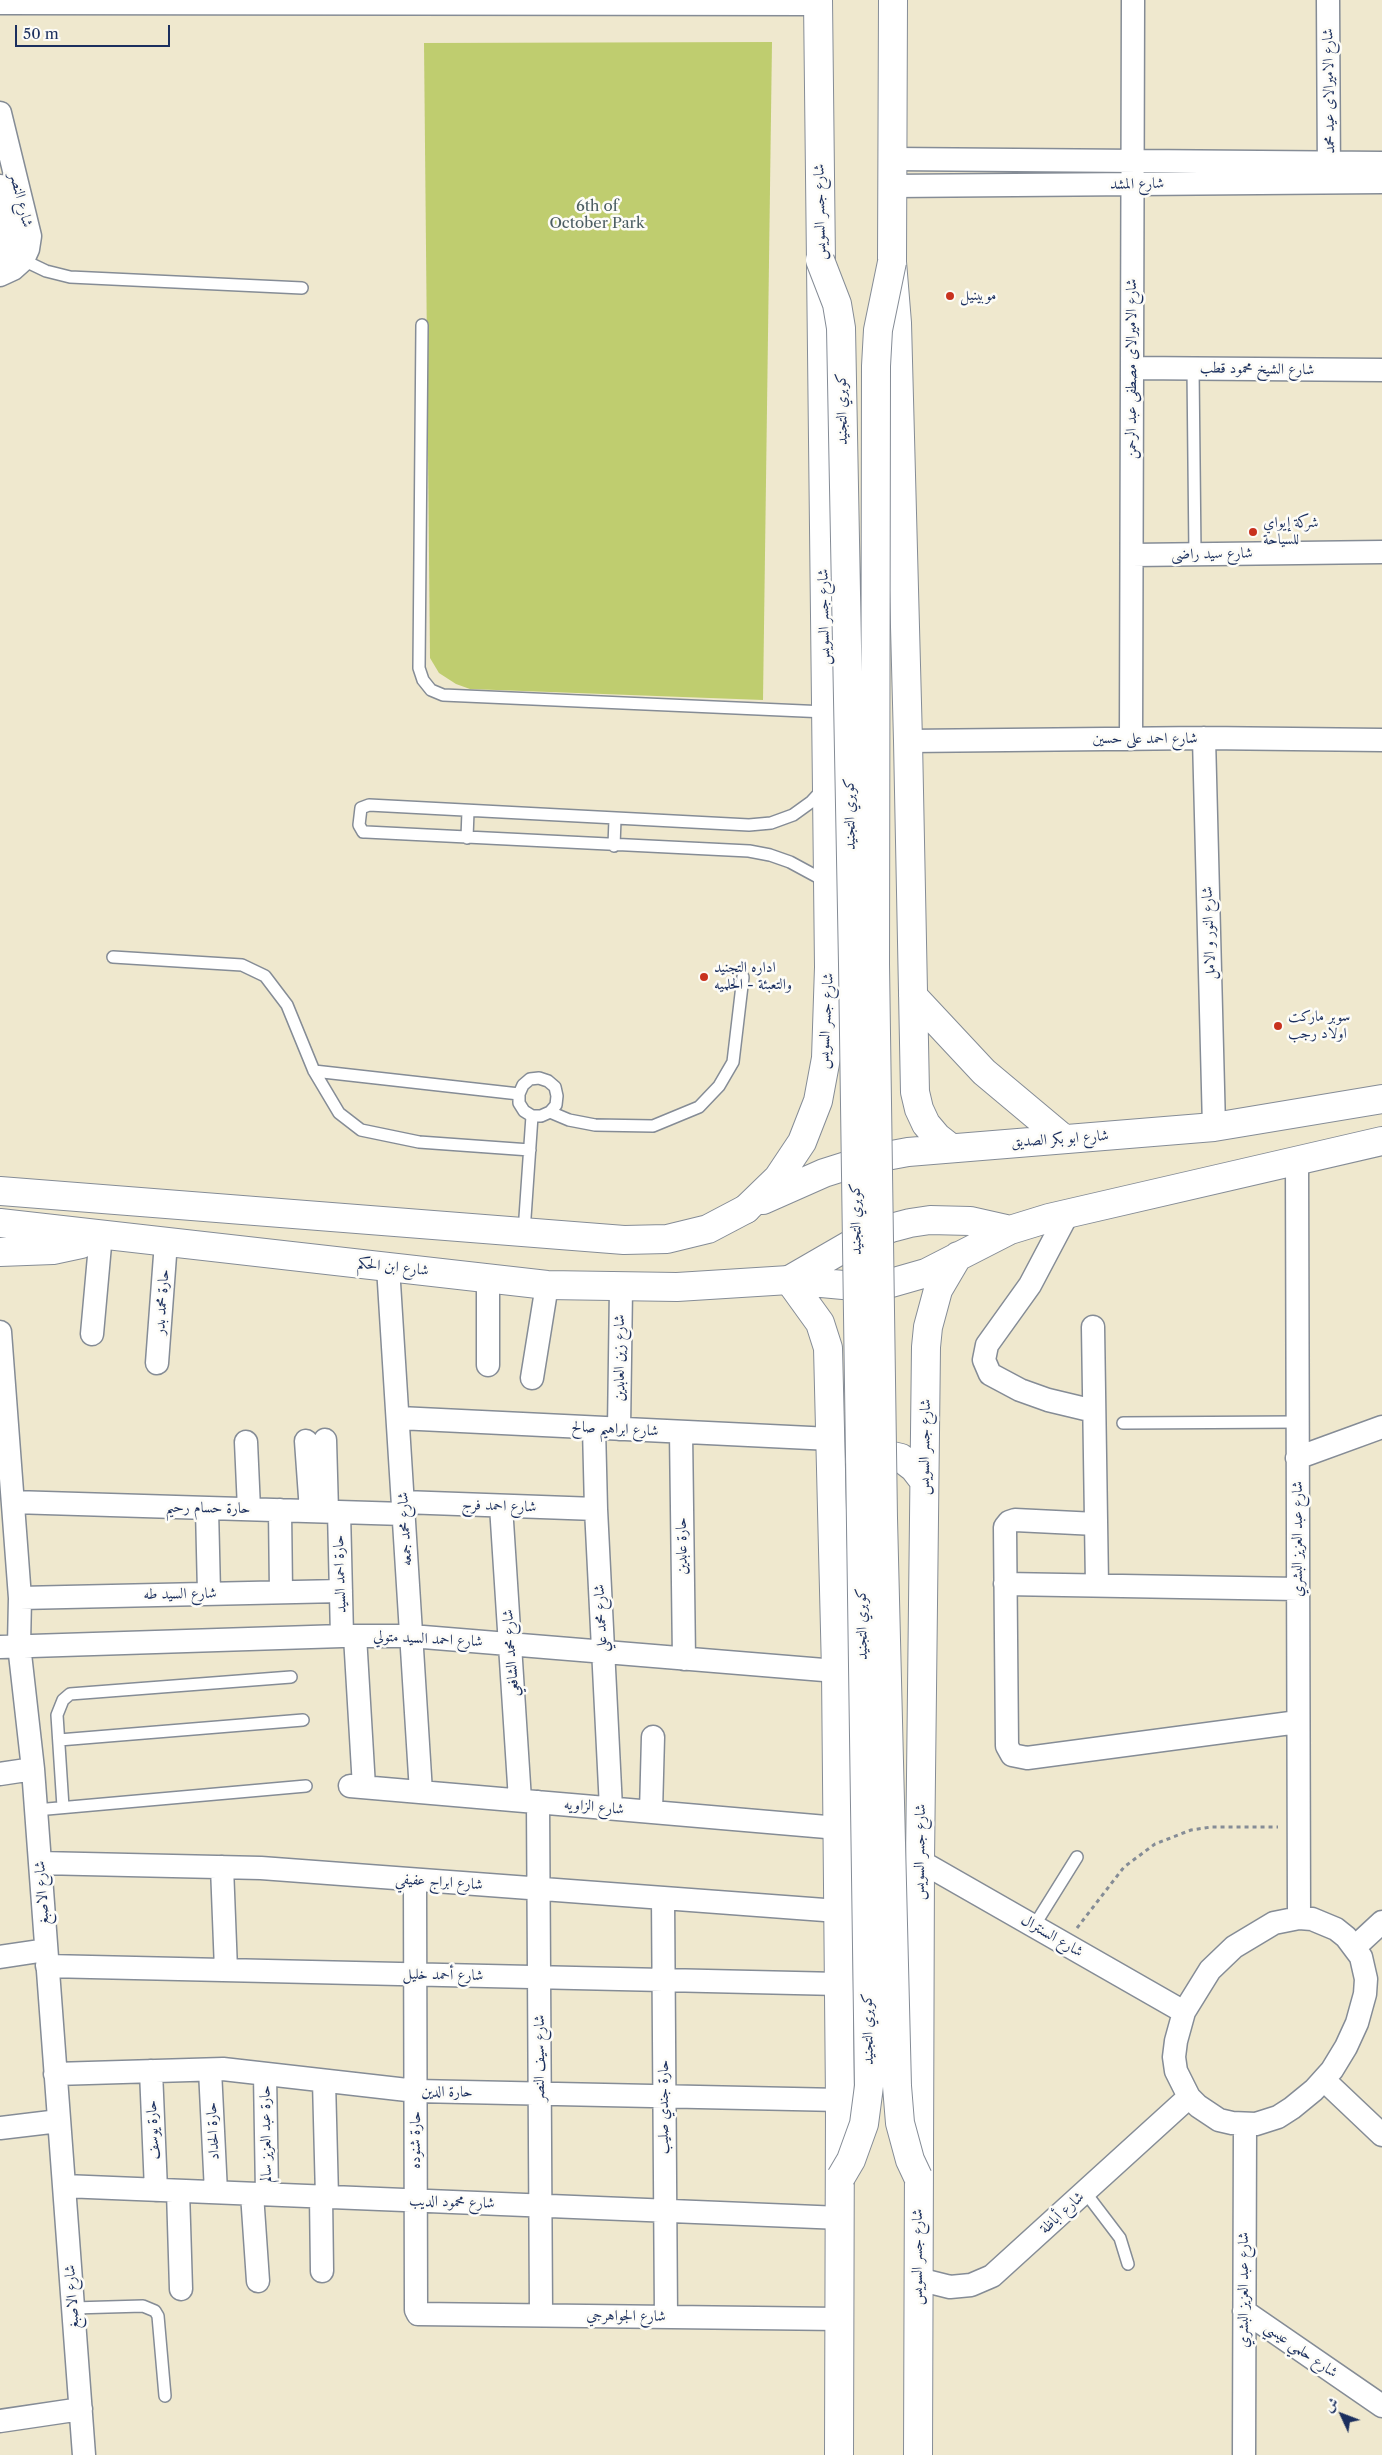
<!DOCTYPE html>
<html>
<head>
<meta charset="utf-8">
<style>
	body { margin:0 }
	#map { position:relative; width:1382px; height:2455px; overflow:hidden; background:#efe8ce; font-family:"Libre Caslon Text",Amiri,serif }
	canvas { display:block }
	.north { position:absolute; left:1317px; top:2390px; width:50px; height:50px; -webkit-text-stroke:4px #fdfcf7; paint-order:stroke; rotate:313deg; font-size:14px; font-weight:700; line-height:20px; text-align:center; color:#1b2f5e }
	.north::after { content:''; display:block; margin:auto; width:18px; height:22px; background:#1b2f5e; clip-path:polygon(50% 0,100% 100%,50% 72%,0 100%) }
	.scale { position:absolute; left:15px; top:25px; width:155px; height:22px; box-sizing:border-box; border:2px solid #1b2f5e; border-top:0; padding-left:6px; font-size:15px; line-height:18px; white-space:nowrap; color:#1b2f5e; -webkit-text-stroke:4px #fdfcf7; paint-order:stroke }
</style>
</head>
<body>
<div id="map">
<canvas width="1382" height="2455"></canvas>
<div class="north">ش</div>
<div class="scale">50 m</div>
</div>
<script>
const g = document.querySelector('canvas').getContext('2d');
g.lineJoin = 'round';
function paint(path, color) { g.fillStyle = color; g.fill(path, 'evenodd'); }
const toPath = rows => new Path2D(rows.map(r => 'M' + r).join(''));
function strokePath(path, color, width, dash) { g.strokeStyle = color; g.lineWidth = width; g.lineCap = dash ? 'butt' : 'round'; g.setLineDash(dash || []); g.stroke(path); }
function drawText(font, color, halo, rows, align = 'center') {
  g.font = font + ' "Libre Caslon Text",Amiri,serif'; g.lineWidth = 5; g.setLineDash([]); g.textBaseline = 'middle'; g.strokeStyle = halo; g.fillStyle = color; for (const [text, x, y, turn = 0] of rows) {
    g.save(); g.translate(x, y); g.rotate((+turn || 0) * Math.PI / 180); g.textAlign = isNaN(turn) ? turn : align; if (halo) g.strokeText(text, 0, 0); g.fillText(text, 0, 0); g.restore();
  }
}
paint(toPath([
	[772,42,763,700,470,689,456,684,439,673,430,658,424,43]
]), '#bfcd6f');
const service = toPath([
	[23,260,46,271,70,277,302,288],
	[422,325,419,668,423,680,431,690,443,695,826,712],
	[1193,368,1195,555],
	[823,789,811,802,793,815,771,823,749,825,369,805,361,808,359,825,363,832,366,832,749,851,770,855,790,862,827,882],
	[467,838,468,811],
	[614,846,615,819],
	[113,957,242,965,265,976,287,1005,314,1071,339,1113,361,1130,419,1142,530,1150],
	[314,1071,519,1094],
	[550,1112,556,1105,557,1096,555,1087,548,1081,539,1078,530,1079,523,1085,519,1094,519,1103,524,1111,532,1116,541,1116,550,1112,569,1120,595,1125,653,1126,699,1107,719,1086,733,1062,743,977],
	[524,1232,532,1116],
	[1123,1423,1297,1422],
	[59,1740,303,1720],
	[63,1807,57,1715,63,1700,70,1694,291,1677],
	[36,1810,306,1786],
	[1034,1926,1077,1857],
	[1085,2192,1120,2238,1128,2264],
	[73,2308,143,2306,155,2311,158,2316,165,2396]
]);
const minor = toPath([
	[1328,0,1329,179],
	[0,3,818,4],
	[0,113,30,236,28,249,23,260,13,269,0,275],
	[893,159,1382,163],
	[0,186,11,224,11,235,7,246,0,253],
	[892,186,1382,182],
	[1132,368,1382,370],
	[1132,555,1382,552],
	[1204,738,1214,1127],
	[1131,739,1133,0],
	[908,741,1204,738,1382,740],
	[1297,1160,1299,1918],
	[1068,1213,1030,1285,987,1345,984,1360,990,1374,1020,1390,1048,1400,1094,1411],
	[388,1267,421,1792],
	[488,1278,488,1365],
	[1093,1327,1097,1585],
	[0,1332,20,1598,19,1645,33,1769,84,2455],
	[92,1334,101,1234],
	[157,1363,166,1242],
	[532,1378,547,1285],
	[399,1418,831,1439],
	[594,1428,596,1509,611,1808],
	[619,1429,621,1288],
	[681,1432,684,1659],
	[325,1440,327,1511],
	[306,1441,311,1511],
	[246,1442,249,1509],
	[1297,1458,1382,1427],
	[13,1502,404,1514],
	[403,1502,596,1509],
	[501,1506,520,1800],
	[207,1509,209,1593],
	[280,1510,281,1592],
	[339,1512,342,1636],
	[1096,1524,1015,1520,1009,1522,1005,1527,1007,1746,1012,1755,1027,1758,1298,1722],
	[1005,1584,1298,1589],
	[20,1598,341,1591],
	[355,1636,364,1787],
	[0,1647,342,1636,411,1636,836,1671],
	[0,1774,33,1769],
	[350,1786,838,1828],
	[538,1802,541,2314],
	[651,1812,653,1737],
	[920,1861,1184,2012],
	[40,1863,261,1868,838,1911],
	[222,1867,226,1970],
	[415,1881,416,2310,418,2314,840,2319],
	[663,1898,666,2316],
	[1299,1918,1312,1919,1336,1929,1346,1937,1361,1957,1366,1979,1365,1994,1357,2023,1346,2047,1332,2070,1314,2090,1292,2108,1278,2117,1256,2124,1232,2123,1219,2120,1198,2106,1189,2097,1176,2071,1174,2057,1176,2041,1184,2012,1210,1970,1234,1947,1274,1923,1299,1918],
	[1355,1947,1382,1922],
	[0,1957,46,1950],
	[47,1966,839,1984],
	[210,2070,216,2192],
	[151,2071,156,2190],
	[55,2074,223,2069,416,2091,840,2100],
	[265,2074,267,2194],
	[1324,2080,1382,2135],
	[324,2081,327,2197],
	[0,2128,59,2121],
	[64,2186,841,2218],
	[178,2191,181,2289],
	[252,2194,258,2281],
	[321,2196,322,2271],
	[918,2279,950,2287,971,2285,992,2276,1189,2097],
	[1244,2311,1382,2406],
	[0,2421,81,2409],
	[1244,2455,1245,2125]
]);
const secondary = toPath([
	[0,1191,624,1240,667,1239,708,1229,746,1209],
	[0,1223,547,1285,677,1287,789,1280],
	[0,1252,53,1250,81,1244,95,1237]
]);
const primary = toPath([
	[893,0,892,262,897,323,908,741,915,1092,919,1109,926,1124,937,1137,951,1148],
	[913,996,984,1072,1064,1139],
	[763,1200,824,1173,865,1160,908,1152,1214,1127,1382,1099],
	[746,1209,778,1178,802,1142,818,1101,826,1058,829,967,818,0],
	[789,1280,820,1323,828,1348,836,1671,840,2100,839,2455],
	[789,1280,854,1286,891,1283,926,1273,1010,1230,1049,1218,1382,1141],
	[789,1280,853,1243,891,1228,910,1223,930,1220,970,1221,1010,1230],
	[859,1459,868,1455,884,1454,901,1458,914,1468,924,1481],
	[918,2455,920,1861,926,1347,928,1327,938,1290,958,1256]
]);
strokePath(service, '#858c96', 14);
strokePath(minor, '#858c96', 25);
strokePath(secondary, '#858c96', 30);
strokePath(primary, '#858c96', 30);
strokePath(toPath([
	[1077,1928,1124,1867,1155,1844,1191,1830,1211,1827,1278,1827]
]), '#858c96', 3, [4, 4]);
strokePath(service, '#fff', 11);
strokePath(minor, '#fff', 22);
strokePath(secondary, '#fff', 28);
strokePath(primary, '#fff', 28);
const primaryBridge = toPath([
	[820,260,837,304,841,328,853,964,869,2086,864,2124,851,2160,841,2177],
	[892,262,878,330,876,366,875,964,883,1518,897,2086,900,2123,910,2160,918,2177]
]);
strokePath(primaryBridge, '#858c96', 30, []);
strokePath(primaryBridge, '#fff', 28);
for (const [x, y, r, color] of [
	[950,296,5,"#c8321e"],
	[1253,532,5,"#c8321e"],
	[704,977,5,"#c8321e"],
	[1278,1026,5,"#c8321e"]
]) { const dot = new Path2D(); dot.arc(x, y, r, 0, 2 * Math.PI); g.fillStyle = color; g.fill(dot); strokePath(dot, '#fdfcf7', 2); }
drawText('15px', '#1b2f5e', '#fdfcf7', [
	["شارع الاميرالاى عيد محمد",1329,91,-91],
	["شارع المشد",1137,184,-1],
	["شارع النصر",21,200,76],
	["شارع جسر السويس",820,212,-91],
	["شارع الاميرالاى مصطفى عبد الرحمن",1132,369,-90],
	["شارع الشيخ محمود قطب",1257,369,1],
	["كوبري التجنيد",842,409,-91],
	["شارع سيد راضى",1212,554,-1],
	["شارع جسر السويس",824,617,-91],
	["شارع احمد على حسين",1145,739],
	["كوبري التجنيد",850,814,-91],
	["شارع النور و الامل",1209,933,-92],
	["شارع جسر السويس",826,1021,-87],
	["شارع ابو بكر الصديق",1060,1139,-4],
	["كوبري التجنيد",856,1219,-91],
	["شارع ابن الحكم",393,1267,6],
	["حارة محمد بدر",162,1302,-86],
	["شارع زين العابدين",620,1358,-90],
	["شارع ابراهيم صالح",615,1429,3],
	["شارع جسر السويس",925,1447,-89],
	["شارع احمد فرج",499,1506,2],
	["حارة حسام رحيم",208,1508,1],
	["شارع محمد جمعه",405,1529,-93],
	["شارع عبد العزيز البشري",1298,1539,-90],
	["حارة عابدين",682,1546,-91],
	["حارة احمد السيد",340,1574,-92],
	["شارع السيد طه",180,1594,-1],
	["شارع محمد علي",601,1618,-93],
	["كوبري التجنيد",862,1624,-91],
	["شارع احمد السيد متولي",428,1639,3],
	["شارع محمد الشافعي",511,1653,-94],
	["شارع الزاويه",594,1807,5],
	["شارع جسر السويس",920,1852,-89],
	["شارع ابراج عفيفي",439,1882,4],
	["شارع الاصبغ",42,1893,-94],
	["شارع السنترال",1052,1936,30],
	["شارع أحمد خليل",443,1975,1],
	["كوبري التجنيد",868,2029,-91],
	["شارع سيف النصر",540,2058,-90],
	["حارة الدين",447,2092,1],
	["حارة جندي صليب",664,2107,-90],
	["حارة يوسف",153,2130,-93],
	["حارة الحداد",213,2131,-93],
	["حارة عبد العزيز سالم",266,2134,-91],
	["حارة شنوده",416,2140,-90],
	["شارع محمود الديب",452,2202,2],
	["شارع أباظة",1062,2213,-43],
	["شارع جسر السويس",918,2257,-90],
	["شارع عبد العزيز البشري",1244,2290,-90],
	["شارع الاصبغ",72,2297,-94],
	["شارع الجواهرجي",626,2316,1],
	["شارع حلمي عيسي",1301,2350,35]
]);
drawText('15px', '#4c5e63', '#fdfcf7', [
	["6th of",597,207],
	["October Park",597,224]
]);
drawText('15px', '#1b2f5e', '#fdfcf7', [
	["موبينيل",960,296],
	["شركة إيواي",1263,523],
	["للسياحة",1263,540],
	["اداره التجنيد",714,968],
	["والتعبئة - الحلميه",714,985],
	["سوبر ماركت",1288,1017],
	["اولاد رجب",1288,1034]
], 'left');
</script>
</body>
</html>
